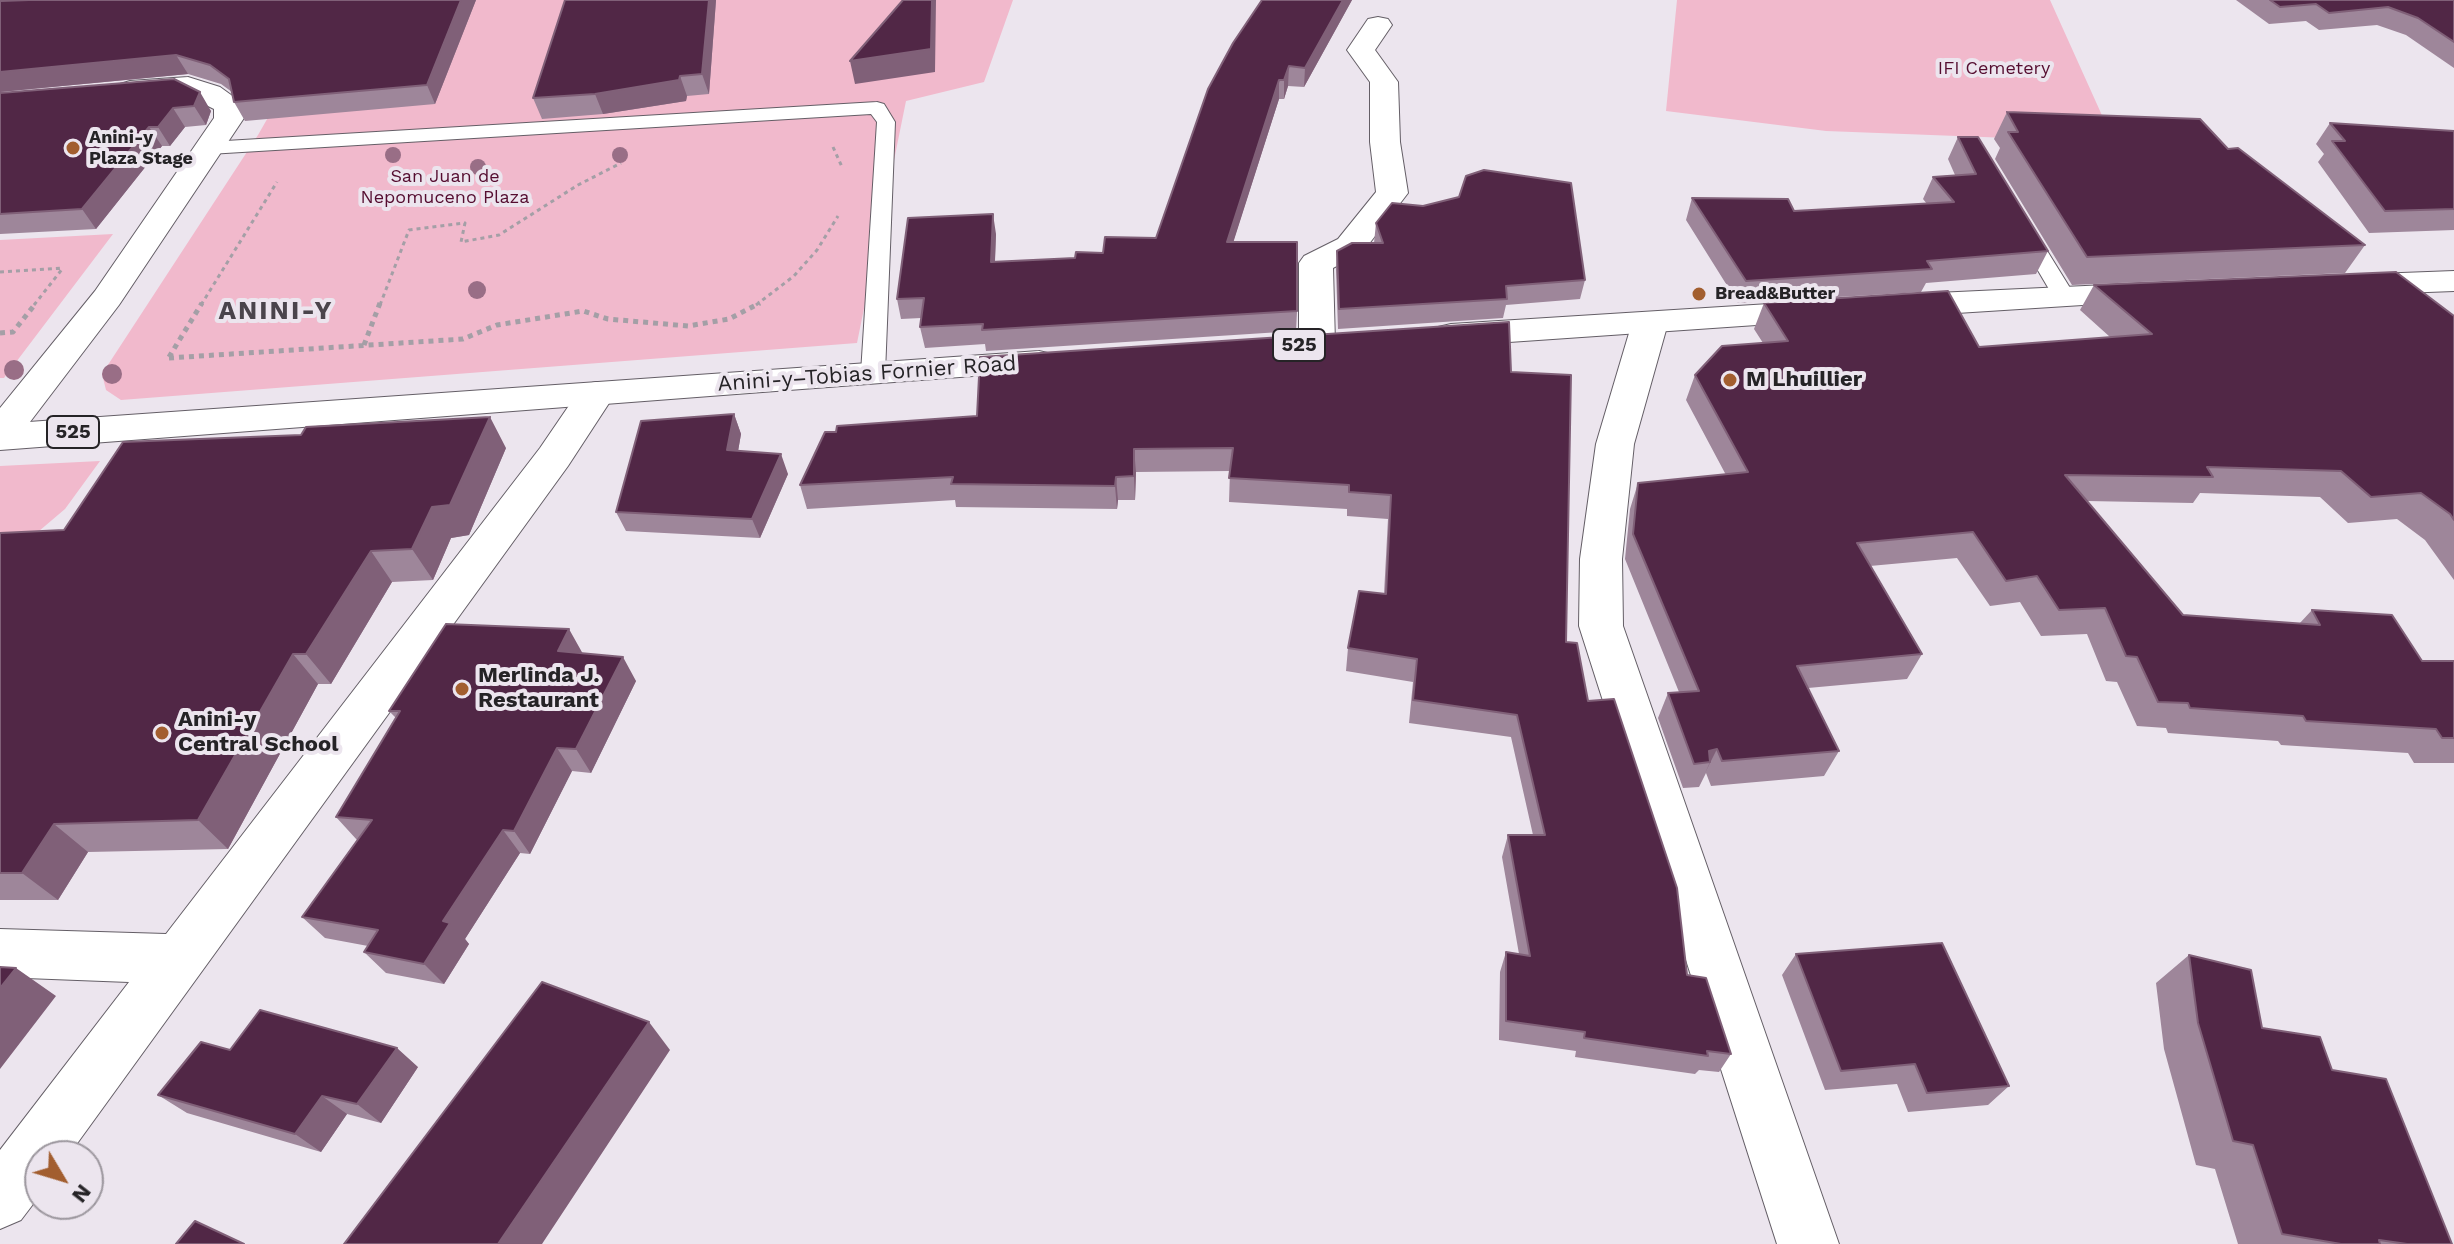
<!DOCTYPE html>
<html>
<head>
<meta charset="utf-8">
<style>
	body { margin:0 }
	#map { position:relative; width:2454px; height:1244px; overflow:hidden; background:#ece5ee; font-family:"Work Sans",sans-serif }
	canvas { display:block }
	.north { position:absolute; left:24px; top:1140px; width:80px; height:80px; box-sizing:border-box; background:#ece5ee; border:2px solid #9c979e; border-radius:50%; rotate:128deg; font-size:22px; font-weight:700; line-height:32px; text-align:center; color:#252326 }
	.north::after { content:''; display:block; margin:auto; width:28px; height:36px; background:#a25e2f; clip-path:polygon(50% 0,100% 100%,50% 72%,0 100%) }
</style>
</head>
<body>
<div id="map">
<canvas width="2454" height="1244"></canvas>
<div class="north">N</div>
</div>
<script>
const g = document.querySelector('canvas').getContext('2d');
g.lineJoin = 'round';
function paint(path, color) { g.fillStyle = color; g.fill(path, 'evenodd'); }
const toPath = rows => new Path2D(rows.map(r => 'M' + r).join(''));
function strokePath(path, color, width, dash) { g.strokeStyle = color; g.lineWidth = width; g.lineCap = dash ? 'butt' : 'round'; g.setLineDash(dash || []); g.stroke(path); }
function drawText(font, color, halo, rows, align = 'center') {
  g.font = font + ' "Work Sans",sans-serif'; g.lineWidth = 8; g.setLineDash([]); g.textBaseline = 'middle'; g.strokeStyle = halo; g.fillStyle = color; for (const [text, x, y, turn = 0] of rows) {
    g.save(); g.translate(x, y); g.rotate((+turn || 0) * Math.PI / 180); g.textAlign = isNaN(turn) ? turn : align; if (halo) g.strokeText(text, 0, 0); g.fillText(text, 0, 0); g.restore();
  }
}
paint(toPath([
	[318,0,1013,0,984,82,906,101,857,343,121,400,106,390,102,374,258,135,298,65],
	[1677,0,2050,0,2114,142,1826,131,1666,111],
	[113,234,4,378,0,378,0,240],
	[100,461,65,509,12,554,0,555,0,466]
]), '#f1b9cc');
const service = toPath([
	[877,102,884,104,895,122,885,373,873,380,861,373,877,122,871,114,209,154,199,148,209,142,877,102],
	[2023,222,2033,228,2075,296,2072,301,2056,301,2053,296,2013,228,2023,222]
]);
const minor = toPath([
	[1378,17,1388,19,1392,25,1375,50,1398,82,1400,142,1408,193,1362,253,1333,268,1335,343,1330,351,1317,354,1304,351,1299,343,1299,263,1304,256,1338,239,1376,192,1370,142,1370,82,1347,50,1368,19,1378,17],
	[1650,312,1663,315,1668,323,1634,444,1622,559,1623,626,1839,1244,1777,1244,1579,626,1580,559,1596,444,1632,323,1637,315,1650,312],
	[596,382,609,385,615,394,568,466,68,1156,40,1156,40,1195,21,1220,0,1229,0,1150,129,982,0,977,0,929,166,934,540,448,583,385,596,382]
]);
const tertiary = toPath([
	[188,77,220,87,238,100,244,118,119,305,14,443,0,447,0,408,95,291,214,118,214,109,186,95,130,99,120,96,116,90,120,84,130,81,188,77]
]);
const primary = toPath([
	[2454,271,2454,291,2349,295,2337,292,2332,285,2337,278,2349,275,2454,271],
	[2149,283,2161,286,2166,293,2161,300,1894,317,1882,313,1876,306,1882,299,1894,295,2149,283],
	[1817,301,1829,304,1835,312,1829,320,1451,346,1438,343,1433,335,1438,327,1451,324,1817,301],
	[1039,351,1052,354,1057,362,1052,370,0,450,0,424,1039,351]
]);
strokePath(service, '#645e66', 2);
strokePath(minor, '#645e66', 2);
strokePath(tertiary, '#645e66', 2);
strokePath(primary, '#645e66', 2);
strokePath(toPath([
	[833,147,842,167],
	[0,272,62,268],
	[34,305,63,268],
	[201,305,277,182],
	[380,305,409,230,465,223,461,242,499,235,578,185,621,163],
	[756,305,794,276,817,250,838,216]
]), '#a49fa6', 3, [4, 4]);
strokePath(toPath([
	[0,333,13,332,36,303],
	[364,345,380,303],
	[169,357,202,303],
	[169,358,463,339,497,325,583,311,608,319,688,326,729,319,760,303]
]), '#a49fa6', 5, [5, 5]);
paint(service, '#fff');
paint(minor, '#fff');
paint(tertiary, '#fff');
paint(primary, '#fff');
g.fillStyle = '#996e86';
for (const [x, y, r] of [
	[393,155,8],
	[620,155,8],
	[478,167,8],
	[477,290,9],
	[14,370,10],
	[112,374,10]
]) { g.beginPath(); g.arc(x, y, r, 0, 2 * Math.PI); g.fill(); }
paint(toPath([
	[476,0,435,104,245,121,234,102,232,92,221,84,188,74,0,92,0,1],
	[716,0,709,94,687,96,686,101,603,114,542,119,533,98],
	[1262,0,1352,0,1304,87,1288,86,1284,99,1279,99,1233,242,1297,311,1296,331,986,351,985,344,925,348,920,327,921,318,901,319,897,299,996,234,995,262,1075,258,1103,253,1156,238],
	[2236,0,2454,0,2454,68,2406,35,2377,25,2319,30,2306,21,2269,24],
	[174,79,211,111,206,125,185,127,170,146,162,146,96,229,0,234,0,93],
	[2007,112,2228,149,2365,245,2345,273,2072,285,1995,159,2000,148,1994,139],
	[2330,123,2454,131,2454,230,2369,233,2318,162,2324,154,2316,144],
	[1958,137,2048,251,2036,274,1926,283,1921,292,1738,303,1686,220,1692,198,1794,211,1927,204,1923,199,1933,177,1955,175,1948,159],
	[1376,223,1585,280,1580,299,1506,305,1503,318,1338,329,1336,270,1337,251,1374,243],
	[2094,285,2454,316,2454,580,2425,540,2397,519,2348,523,2320,497,2200,493,2193,503,2087,501,2183,615,2299,624,2312,610,2422,661,2454,661,2454,763,2414,763,2408,753,2281,745,2278,741,2168,733,2166,728,2137,726,2117,682,2106,681,2087,634,2041,636,2020,602,1990,606,1957,558,1870,566,1922,654,1907,679,1808,688,1839,751,1824,776,1711,786,1706,773,1699,787,1683,788,1658,718,1668,693,1679,692,1625,559,1630,509,1638,483,1726,475,1686,400,1695,375,1763,343,1754,329,1764,303,1979,347,2110,337,2080,310],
	[1511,372,1566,642,1687,975,1731,1054,1719,1072,1699,1070,1695,1074,1575,1057,1576,1051,1499,1040,1500,972,1506,952,1519,954,1502,857,1508,835,1533,835,1511,737,1409,723,1413,682,1346,671,1348,648,1384,594,1388,519,1347,516,1347,509,1229,502,1230,471,1136,472,1135,500,1118,500,1117,509,956,507,955,500,807,509,800,485,836,432,977,416],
	[734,414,741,434,738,451,788,474,760,538,626,531,616,512],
	[506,448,469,535,451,538,433,580,392,582,331,684,318,684,228,849,88,852,58,900,0,900,0,533,64,530],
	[582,653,636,681,591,773,572,771,530,854,520,853,465,939,469,944,444,984,386,973,364,952,368,946,325,938,302,917,357,840,336,817,396,718,389,711],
	[1796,954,2009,1086,1988,1105,1908,1112,1897,1084,1825,1090,1782,975],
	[2189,955,2262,1028,2332,1070,2452,1244,2238,1244,2215,1169,2196,1165,2164,1049,2156,983],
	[230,1050,418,1067,381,1123,347,1114,321,1152,187,1113,158,1095]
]), '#9e869a');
paint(toPath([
	[461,0,476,0,435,104,427,85],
	[709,0,716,0,709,94,702,74],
	[932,0,936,0,935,72,855,84,850,61],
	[1343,0,1352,0,1304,87,1305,68],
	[176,55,188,74,0,92,0,72],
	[1289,66,1288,86,1284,99,1284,80],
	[680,76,687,96,686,101,603,114,595,94],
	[1279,80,1279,99,1227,262,1227,242],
	[200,92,211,111,206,125,194,106],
	[173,108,185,127,170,146,158,127],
	[149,127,162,146,96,229,82,209],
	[993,214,996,234,994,282,991,262],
	[734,414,741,434,735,469,727,450],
	[490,417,506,448,469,535,451,538,433,580,412,549,432,507],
	[1134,449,1136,472,1135,500,1134,476],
	[781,454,788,474,760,538,752,519],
	[1116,477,1118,500,1117,509,1115,486],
	[371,551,392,582,331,684,306,654],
	[569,629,583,654,558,651],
	[293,654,318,684,228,849,198,820],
	[623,657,636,681,591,773,576,749],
	[557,748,572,771,530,854,514,831],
	[1717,749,1705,773,1710,762,1709,751],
	[54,824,88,852,58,900,22,873],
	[503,830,520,853,465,939,469,944,444,984,424,964,443,921],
	[16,968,56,996,0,1069,0,988],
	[649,1022,670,1050,542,1244,498,1244],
	[397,1048,418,1067,381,1123,357,1104],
	[322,1096,347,1114,321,1152,295,1134]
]), '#806078');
const building = toPath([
	[29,0,461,0,427,85,234,102,229,79,210,65,176,55,0,72,0,1,29,0],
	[565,0,709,0,702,74,680,76,679,80,595,94,533,98,565,0],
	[903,0,932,0,931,49,850,61,903,0],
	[1262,0,1343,0,1305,68,1289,66,1284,80,1279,80,1227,242,1297,242,1297,311,982,330,983,324,920,327,924,298,897,299,908,218,993,214,991,262,1075,258,1076,252,1103,253,1105,237,1156,238,1208,89,1233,43,1262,0],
	[2270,0,2454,0,2454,42,2418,18,2388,7,2329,13,2316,4,2280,7,2270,0],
	[174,79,200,92,194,106,173,108,158,127,149,127,82,209,0,214,0,93,174,79],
	[2007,112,2200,119,2228,149,2238,148,2365,245,2087,257,2008,132,2018,132,2007,112],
	[2330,123,2454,131,2454,209,2385,211,2332,141,2345,141,2330,123],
	[1958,137,1978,137,2048,251,1927,261,1932,269,1746,281,1692,198,1788,199,1794,211,1954,202,1933,177,1976,174,1958,137],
	[1484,170,1571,183,1585,280,1506,286,1507,299,1339,309,1337,251,1352,243,1383,243,1376,223,1392,203,1423,206,1459,197,1466,176,1484,170],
	[2396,272,2454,316,2454,520,2450,514,2421,493,2371,497,2341,471,2207,467,2213,477,2065,475,2183,615,2320,625,2312,610,2392,615,2422,661,2454,661,2454,738,2442,738,2436,729,2306,721,2303,716,2190,708,2188,703,2158,702,2137,657,2126,656,2105,608,2059,610,2037,576,2006,581,1973,532,1857,543,1922,654,1797,666,1839,751,1722,761,1717,749,1709,751,1710,762,1694,764,1668,693,1699,691,1633,534,1638,483,1748,472,1695,375,1722,346,1788,341,1764,303,1948,291,1979,347,2152,334,2094,285,2396,272],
	[1509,322,1511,372,1571,375,1566,642,1577,643,1588,701,1614,699,1677,888,1687,975,1706,978,1731,1054,1707,1051,1708,1056,1584,1038,1585,1032,1506,1021,1506,952,1530,956,1508,835,1545,835,1517,715,1413,700,1417,659,1348,648,1359,591,1386,594,1391,495,1349,492,1349,485,1229,478,1233,448,1134,449,1134,476,1116,477,1115,486,951,484,953,477,800,485,825,432,836,432,837,426,977,416,980,357,1509,322],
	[734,414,727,450,781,454,752,519,616,512,641,421,734,414],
	[490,417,450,505,432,507,412,549,371,551,306,654,293,654,198,820,54,824,22,873,0,873,0,533,64,530,123,442,301,435,306,427,490,417],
	[446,624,569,629,558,651,623,657,576,749,557,748,514,831,503,830,443,921,450,923,424,964,364,952,378,930,302,917,372,820,336,817,400,711,389,711,446,624],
	[1942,943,2009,1086,1927,1093,1915,1064,1841,1071,1796,954,1942,943],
	[2189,955,2251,970,2262,1028,2320,1037,2332,1070,2386,1079,2452,1244,2407,1244,2379,1240,2380,1244,2341,1244,2282,1234,2253,1145,2233,1141,2198,1023,2189,955],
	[0,967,16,968,0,988,0,967],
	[542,982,649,1022,498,1244,344,1244,542,982],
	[260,1010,397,1048,357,1104,322,1096,295,1134,158,1095,201,1042,230,1050,260,1010],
	[195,1221,244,1244,176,1244,195,1221]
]);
paint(building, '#512746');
strokePath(building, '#806078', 2);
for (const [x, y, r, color] of [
	[73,148,8,"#a25e2f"],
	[1699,294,8,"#a25e2f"],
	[1730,380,8,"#a25e2f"],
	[462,689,8,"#a25e2f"],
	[162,733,8,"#a25e2f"]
]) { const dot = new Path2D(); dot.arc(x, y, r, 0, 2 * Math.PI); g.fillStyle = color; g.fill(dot); strokePath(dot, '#ece5ee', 3); }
drawText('18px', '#550d30', '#ece5ee', [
	["IFI Cemetery",1994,69],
	["San Juan de",445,177],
	["Nepomuceno Plaza",445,198]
]);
drawText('bold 18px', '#252326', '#ece5ee', [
	["Anini-y",89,138],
	["Plaza Stage",89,159],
	["Bread&Butter",1715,294]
], 'left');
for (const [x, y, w] of [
	[1299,345,52],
	[73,432,52]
]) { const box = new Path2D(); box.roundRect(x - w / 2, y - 16, w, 32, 6); g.fillStyle = '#ece5ee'; g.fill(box); strokePath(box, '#252326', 2); }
drawText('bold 20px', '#252326', null, [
	["525",1299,345],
	["525",73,432]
]);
drawText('22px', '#252326', '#ece5ee', [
	["Anini-y–Tobias Fornier Road",867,374,-4]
]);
drawText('bold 22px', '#252326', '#ece5ee', [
	["M Lhuillier",1746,380],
	["Merlinda J.",478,676],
	["Restaurant",478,701],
	["Anini-y",178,720],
	["Central School",178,745]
], 'left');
g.letterSpacing = '2px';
drawText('bold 26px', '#4a444b', '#ece5ee', [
	["ANINI-Y",276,311]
]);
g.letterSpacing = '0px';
</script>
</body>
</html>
